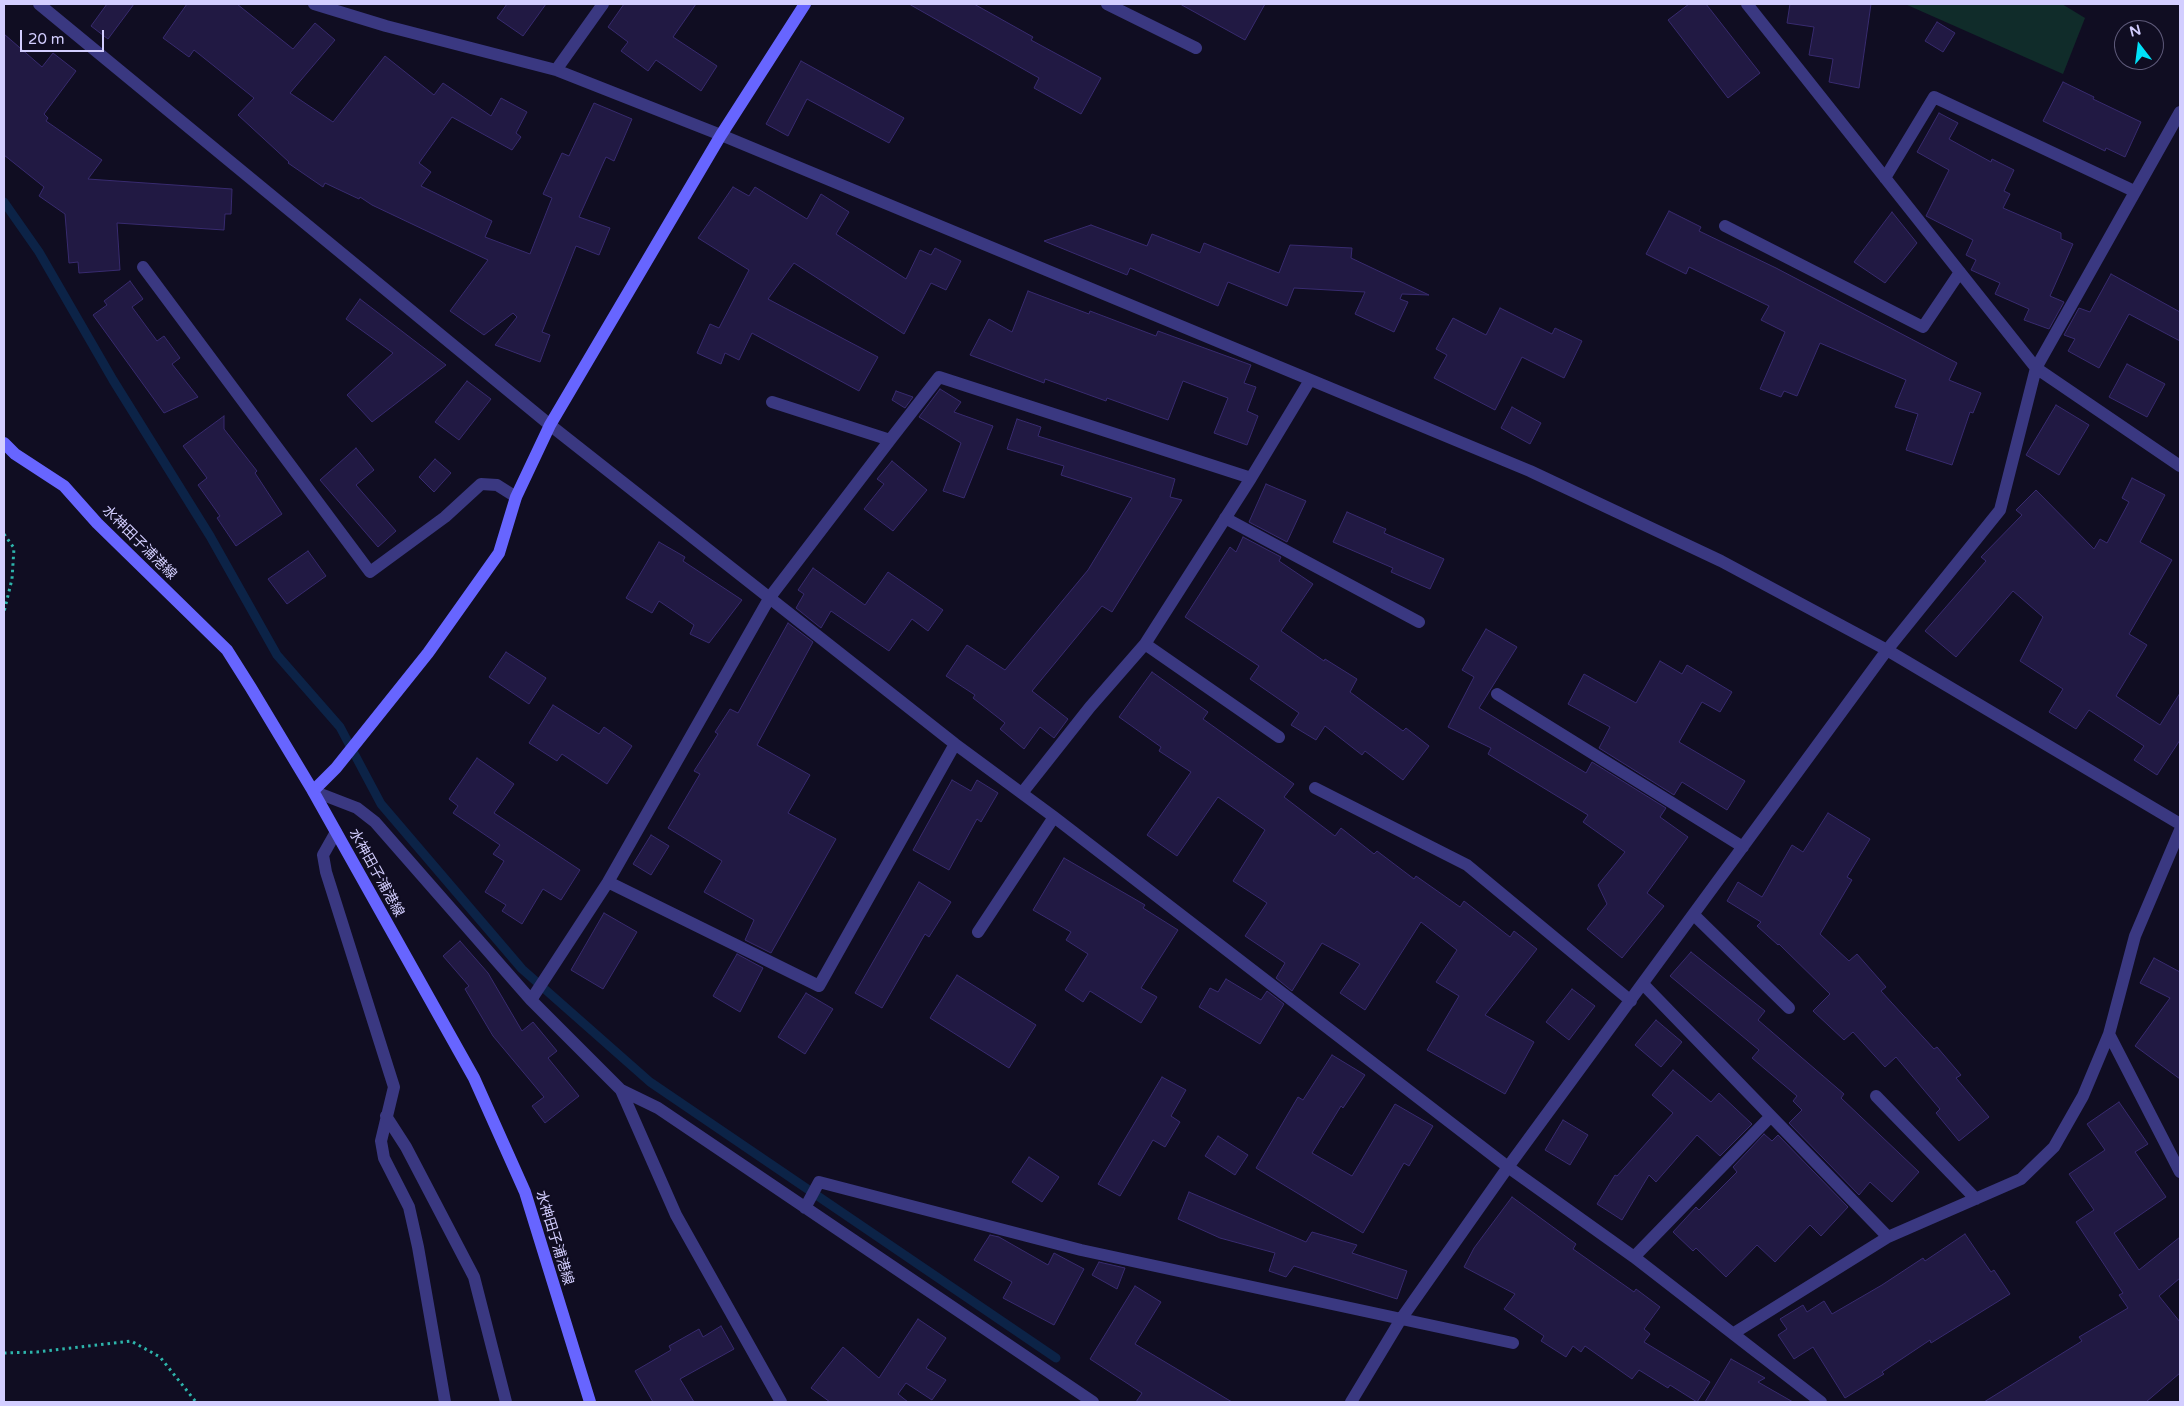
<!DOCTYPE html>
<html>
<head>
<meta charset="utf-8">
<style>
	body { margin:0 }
	#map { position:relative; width:2184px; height:1406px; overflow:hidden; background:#100d22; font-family:"Varela Round",sans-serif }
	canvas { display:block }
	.frame { position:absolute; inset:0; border:5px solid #d3ceff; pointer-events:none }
	.north { position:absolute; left:2114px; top:20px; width:50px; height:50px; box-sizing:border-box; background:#100d22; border:1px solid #5e5a7a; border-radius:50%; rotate:345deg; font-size:14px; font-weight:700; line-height:20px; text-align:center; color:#d3ceff }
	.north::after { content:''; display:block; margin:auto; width:18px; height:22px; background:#00e2f9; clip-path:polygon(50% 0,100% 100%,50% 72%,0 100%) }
	.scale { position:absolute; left:20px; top:30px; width:84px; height:22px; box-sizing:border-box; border:2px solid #d3ceff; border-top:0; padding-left:6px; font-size:15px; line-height:18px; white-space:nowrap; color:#d3ceff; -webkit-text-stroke:4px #100d22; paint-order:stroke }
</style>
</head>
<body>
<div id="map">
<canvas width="2184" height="1406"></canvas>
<div class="frame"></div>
<div class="north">N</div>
<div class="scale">20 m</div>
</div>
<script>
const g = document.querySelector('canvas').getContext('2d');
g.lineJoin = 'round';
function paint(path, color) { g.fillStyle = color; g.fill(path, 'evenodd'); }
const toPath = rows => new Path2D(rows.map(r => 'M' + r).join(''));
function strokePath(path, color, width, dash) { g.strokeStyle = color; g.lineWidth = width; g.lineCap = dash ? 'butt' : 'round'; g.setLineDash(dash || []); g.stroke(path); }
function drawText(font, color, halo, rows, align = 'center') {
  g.font = font + ' "Varela Round","Noto Sans JP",sans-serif'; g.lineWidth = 4.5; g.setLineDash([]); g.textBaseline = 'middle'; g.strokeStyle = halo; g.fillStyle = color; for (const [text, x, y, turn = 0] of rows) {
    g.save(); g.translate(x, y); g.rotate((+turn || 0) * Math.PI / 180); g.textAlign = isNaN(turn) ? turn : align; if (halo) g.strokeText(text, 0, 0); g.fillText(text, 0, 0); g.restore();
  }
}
paint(toPath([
	[1905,4,2062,4,2085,18,2063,74]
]), '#102c2a');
strokePath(toPath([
	[4,202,39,252,113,380,210,536,277,655,340,727,381,804,522,969,650,1082,1056,1358]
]), '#0c2347', 9);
const building = toPath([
	[107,4,134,4,108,39,91,26,107,4],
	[187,4,237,4,293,49,315,23,335,40,290,93,333,122,385,56,434,95,443,83,491,116,501,98,527,112,516,133,521,137,512,150,452,117,419,163,431,172,421,186,492,221,485,237,530,254,552,198,543,194,562,153,569,156,594,103,632,119,614,161,606,157,579,217,610,228,599,255,576,246,542,332,550,335,540,362,495,345,517,317,513,313,484,335,450,311,488,260,372,205,360,197,359,199,325,183,323,187,288,163,289,162,238,115,254,98,194,50,189,57,163,38,187,4],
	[507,4,546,4,523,36,497,18,507,4],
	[624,4,696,4,673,37,717,66,701,91,656,60,648,71,621,51,628,42,608,27,624,4],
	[909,4,974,4,1033,37,1031,40,1101,78,1081,114,1034,88,1039,78,909,4],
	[1180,4,1265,4,1245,40,1180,4],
	[1689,4,1706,4,1760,73,1728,98,1668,20,1689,4],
	[1790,4,1871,4,1859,88,1829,82,1833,59,1809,55,1814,27,1787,23,1790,4],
	[1937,22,1955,33,1943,52,1925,41,1937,22],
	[4,34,42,67,53,53,76,71,44,114,48,118,46,121,102,160,88,179,232,189,231,214,225,214,224,230,117,223,120,270,79,273,78,262,69,263,65,214,39,196,44,187,4,155,4,34],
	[801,61,904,118,889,143,807,99,788,136,766,124,801,61],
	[2063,82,2094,97,2093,99,2141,122,2125,157,2106,148,2105,151,2043,121,2063,82],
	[1939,113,1958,123,1949,139,1991,162,1992,159,2014,170,2004,191,2010,194,2003,208,2061,233,2061,239,2073,244,2050,296,2064,302,2049,329,2024,320,2029,309,1995,294,2000,283,1971,270,1976,260,1966,255,1973,240,1926,216,1949,170,1917,152,1939,113],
	[733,187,749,196,755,187,807,219,821,194,849,212,836,234,906,279,920,250,931,255,935,248,961,261,946,290,931,283,904,334,794,263,768,299,878,357,859,391,752,333,739,360,725,353,721,364,697,353,710,324,719,328,749,270,698,238,733,187],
	[1669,211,1701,227,1699,231,1776,268,1957,363,1949,380,1981,393,1973,413,1970,412,1952,465,1906,450,1918,414,1895,407,1906,380,1820,343,1797,396,1784,391,1781,397,1760,389,1785,332,1761,320,1769,306,1689,267,1686,274,1646,254,1669,211],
	[1892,212,1917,243,1885,283,1854,262,1892,212],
	[1091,225,1147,246,1152,234,1200,253,1204,243,1279,273,1290,245,1352,248,1351,258,1429,295,1402,294,1400,299,1408,302,1394,332,1355,314,1365,292,1294,288,1287,306,1228,282,1218,306,1130,268,1127,275,1044,241,1091,225],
	[2111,274,2180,312,2180,341,2129,314,2099,368,2068,351,2075,339,2064,335,2079,308,2090,312,2111,274],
	[130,281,143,299,132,307,157,341,164,336,180,358,172,364,198,397,164,413,93,315,107,305,104,301,130,281],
	[1028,291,1089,314,1090,311,1156,336,1158,331,1251,365,1244,383,1256,387,1247,411,1258,416,1247,445,1214,433,1228,398,1183,381,1168,420,1107,398,1106,401,1045,379,1044,383,970,355,989,319,1012,332,1028,291],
	[360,299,446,365,372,422,347,395,393,353,346,319,360,299],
	[1500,308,1552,334,1555,328,1582,341,1564,378,1522,357,1495,410,1434,378,1447,355,1436,349,1453,318,1486,335,1500,308],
	[2127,364,2165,384,2147,417,2109,397,2127,364],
	[467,381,491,399,459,440,435,422,467,381],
	[940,389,961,402,954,412,993,426,964,498,943,491,961,443,919,417,940,389],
	[896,391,913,397,905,408,892,400,896,391],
	[2056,405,2089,425,2059,475,2026,455,2056,405],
	[1512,407,1541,423,1530,444,1501,428,1512,407],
	[224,416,224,429,257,471,255,473,282,514,236,546,217,518,220,516,198,485,207,478,183,446,224,416],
	[1017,419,1041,427,1038,436,1175,479,1170,497,1182,500,1112,612,1102,606,1032,691,1068,719,1054,738,1040,727,1024,749,1000,729,1005,723,973,698,975,695,946,676,967,645,1005,670,1088,570,1132,498,1061,475,1064,466,1007,449,1017,419],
	[356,448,374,470,356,485,396,531,378,547,320,480,356,448],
	[435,459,451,473,434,492,419,477,435,459],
	[892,461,927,490,893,531,864,509,884,484,877,479,892,461],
	[2132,478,2165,495,2140,542,2172,560,2129,634,2147,645,2116,696,2160,725,2180,693,2180,740,2157,775,2134,760,2144,746,2089,710,2076,729,2049,712,2063,689,2020,661,2043,617,2013,591,1956,657,1925,631,1986,561,1981,557,2022,515,2016,510,2036,490,2094,549,2100,539,2107,543,2129,502,2122,498,2132,478],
	[1266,484,1306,501,1287,542,1249,522,1266,484],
	[1347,512,1386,529,1384,533,1444,559,1430,589,1391,572,1393,568,1333,542,1347,512],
	[1243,537,1281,557,1279,561,1313,584,1281,631,1324,661,1325,659,1357,679,1350,692,1403,731,1406,728,1429,746,1403,780,1365,751,1362,755,1325,726,1316,740,1291,725,1299,713,1250,679,1259,666,1185,617,1230,547,1236,552,1243,537],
	[659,542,685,557,683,561,742,600,709,643,690,634,694,625,659,601,652,613,626,598,659,542],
	[308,551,326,576,287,604,268,579,308,551],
	[813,568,865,605,888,572,943,610,928,631,912,619,889,651,831,611,821,628,796,608,804,594,798,590,813,568],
	[788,623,813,642,757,745,810,775,788,813,836,839,771,953,745,940,754,920,704,892,722,861,668,828,700,774,694,771,718,734,715,732,730,709,738,713,788,623],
	[1486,629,1517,647,1479,708,1586,773,1592,762,1666,808,1660,817,1688,837,1647,893,1664,906,1622,958,1587,929,1607,904,1598,885,1625,852,1583,822,1588,815,1488,754,1491,748,1448,727,1474,677,1462,670,1486,629],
	[506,652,546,678,529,704,489,677,506,652],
	[1660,661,1682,674,1687,665,1732,692,1720,712,1702,702,1679,742,1745,781,1727,810,1682,782,1674,795,1599,748,1610,727,1568,704,1584,674,1636,703,1660,661],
	[1152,672,1208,712,1203,719,1294,784,1284,797,1335,836,1341,828,1374,854,1377,851,1414,879,1416,876,1460,907,1464,901,1510,937,1514,931,1537,949,1485,1015,1534,1042,1505,1094,1427,1050,1459,996,1436,982,1457,950,1421,922,1365,1010,1340,993,1360,964,1322,943,1292,991,1276,978,1285,963,1245,936,1267,903,1233,881,1265,830,1218,797,1177,856,1147,835,1191,772,1159,751,1161,747,1119,717,1152,672],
	[553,705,599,734,604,727,632,746,607,784,562,754,557,761,529,743,553,705],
	[477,758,514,784,494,813,580,870,561,900,543,889,522,924,502,911,506,905,485,892,504,861,493,854,500,845,453,813,458,806,449,799,477,758],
	[952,780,971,791,977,780,998,793,981,822,977,819,949,870,913,850,952,780],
	[1828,813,1870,839,1847,877,1852,880,1820,934,1849,961,1857,954,1886,987,1881,991,1934,1049,1937,1047,1961,1075,1956,1078,1989,1117,1959,1141,1936,1113,1940,1109,1896,1057,1885,1067,1853,1032,1844,1040,1813,1011,1830,994,1779,944,1778,945,1757,926,1761,922,1727,901,1738,882,1762,897,1792,845,1803,852,1828,813],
	[651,835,669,846,651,875,633,864,651,835],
	[1064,858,1145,905,1143,908,1178,930,1141,988,1157,997,1141,1023,1090,991,1083,1002,1065,990,1088,954,1066,940,1071,932,1033,910,1064,858],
	[919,882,951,902,929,937,925,934,882,1008,855,993,919,882],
	[604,913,637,932,603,989,571,970,604,913],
	[460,941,488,973,522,1031,533,1022,557,1051,548,1058,579,1096,545,1123,532,1106,544,1097,493,1036,465,989,469,986,443,956,460,941],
	[1691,952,1765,1011,1758,1020,1844,1094,1841,1098,1919,1172,1892,1202,1870,1182,1859,1195,1789,1123,1802,1110,1793,1101,1797,1096,1752,1058,1759,1050,1670,976,1691,952],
	[737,954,763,968,740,1012,713,996,737,954],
	[2154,958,2180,972,2180,1079,2135,1046,2170,998,2140,983,2154,958],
	[957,975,1036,1025,1009,1068,930,1018,957,975],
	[1226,979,1261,1000,1267,991,1284,1004,1260,1044,1199,1007,1210,988,1218,992,1226,979],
	[1572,989,1595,1006,1569,1040,1546,1022,1572,989],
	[806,993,833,1009,805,1054,778,1037,806,993],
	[1656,1020,1682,1042,1661,1067,1635,1045,1656,1020],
	[1332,1055,1365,1075,1343,1108,1341,1106,1312,1153,1352,1176,1395,1104,1433,1126,1409,1166,1404,1163,1363,1233,1256,1168,1298,1097,1303,1100,1332,1055],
	[1673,1070,1711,1102,1719,1093,1752,1124,1720,1156,1697,1135,1656,1182,1649,1175,1622,1220,1597,1204,1615,1175,1617,1176,1673,1113,1652,1095,1673,1070],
	[1162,1077,1186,1090,1171,1116,1180,1122,1165,1147,1153,1140,1120,1196,1098,1184,1162,1077],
	[2119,1102,2148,1144,2135,1152,2166,1197,2114,1233,2139,1270,2180,1237,2180,1278,2159,1296,2180,1322,2180,1373,2146,1402,1984,1402,2082,1341,2079,1337,2128,1308,2119,1295,2123,1293,2076,1222,2094,1210,2069,1174,2105,1150,2087,1124,2119,1102],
	[1563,1120,1588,1135,1570,1165,1545,1150,1563,1120],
	[1764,1134,1772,1141,1778,1135,1848,1207,1821,1236,1810,1225,1775,1262,1757,1245,1726,1277,1696,1248,1693,1251,1673,1232,1696,1207,1699,1210,1737,1172,1733,1167,1764,1134],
	[1218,1136,1248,1155,1235,1175,1205,1156,1218,1136],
	[1029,1157,1059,1177,1042,1202,1012,1182,1029,1157],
	[1189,1192,1306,1242,1312,1232,1357,1245,1352,1253,1407,1271,1397,1299,1294,1266,1286,1277,1269,1271,1275,1253,1220,1238,1178,1219,1189,1192],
	[1512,1197,1576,1244,1573,1249,1634,1292,1636,1289,1660,1307,1644,1329,1650,1334,1644,1342,1710,1382,1697,1402,1670,1385,1668,1388,1639,1370,1632,1379,1585,1346,1581,1352,1573,1346,1566,1357,1541,1341,1544,1336,1504,1309,1515,1294,1464,1267,1474,1248,1512,1197],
	[1965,1234,1991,1272,1994,1270,2010,1294,1931,1343,1930,1340,1882,1372,1884,1374,1845,1398,1813,1347,1794,1359,1778,1335,1787,1329,1780,1319,1803,1305,1807,1312,1824,1301,1832,1314,1882,1285,1923,1258,1925,1261,1965,1234],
	[990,1235,999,1237,1048,1265,1054,1253,1084,1269,1054,1325,1003,1298,1012,1282,974,1260,990,1235],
	[1099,1262,1125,1268,1117,1289,1092,1275,1099,1262],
	[1135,1286,1161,1302,1135,1344,1232,1402,1136,1402,1142,1393,1090,1359,1135,1286],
	[918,1319,946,1338,926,1368,946,1380,932,1400,906,1383,898,1394,908,1402,830,1402,811,1388,843,1347,879,1378,918,1319],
	[721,1326,734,1349,680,1379,694,1402,653,1402,635,1371,671,1350,669,1346,699,1329,703,1337,721,1326],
	[1731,1359,1765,1378,1758,1382,1793,1402,1705,1402,1731,1359]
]);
paint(building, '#211943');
strokePath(building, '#382b6f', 1);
strokePath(toPath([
	[4,534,14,548,12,579,4,612],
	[4,1353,37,1352,131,1341,160,1357,196,1402]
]), '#2db4ab', 3, [2.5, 4]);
strokePath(toPath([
	[336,832,323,855,326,872,394,1087,381,1141,384,1158,409,1207,418,1247,445,1402],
	[386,1116,406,1147,474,1277,506,1402]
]), '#3a3881', 12);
strokePath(toPath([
	[39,4,550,425,955,744,1054,817,1508,1167,1634,1257,1821,1402],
	[314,4,386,26,556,70,721,135,1530,471,1721,561,1887,650,2180,824],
	[1107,4,1196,48],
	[1747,4,2036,368,2180,466],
	[556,70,603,4],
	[1885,178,1934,97,2134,191],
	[1725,226,1923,327,1960,272],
	[143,267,370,572,445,517,481,484,497,485,516,497],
	[772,402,890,440,939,377,1251,478],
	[1225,518,1419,622],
	[1145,644,1279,737],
	[1497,694,1743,847],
	[1315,788,1467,865,1631,1001],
	[313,791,357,808,375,822,531,1000,621,1090,658,1108,1093,1402],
	[1022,793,1090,707,1145,644,1251,478,1310,380],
	[608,882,819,986,955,744],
	[1694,915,1789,1008],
	[978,932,1054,817],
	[1643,984,1888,1237],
	[531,1000,608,882,770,597,890,440],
	[2109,1034,2180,1172],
	[621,1090,676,1215,781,1402],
	[1876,1096,1976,1199],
	[805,1208,819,1182,1081,1250,1513,1343],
	[1634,1257,1771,1116],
	[1734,1333,1888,1237,2021,1179,2054,1147,2083,1096,2109,1034,2135,936,2180,830],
	[1351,1402,1401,1319,1508,1167,1887,650,2000,510,2036,368,2180,112]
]), '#3a3881', 12);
strokePath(toPath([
	[4,443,15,454,64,486,97,523,227,650,251,688,313,791,474,1078,525,1192,590,1402],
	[313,791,336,768,428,653,499,553,516,497,550,425,721,135,805,4]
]), '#6765ff', 12);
drawText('14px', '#d3ceff', '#100d22', [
	["水神田子浦港線",139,543,45],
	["水神田子浦港線",376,873,61],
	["水神田子浦港線",554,1238,73]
]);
</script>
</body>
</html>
